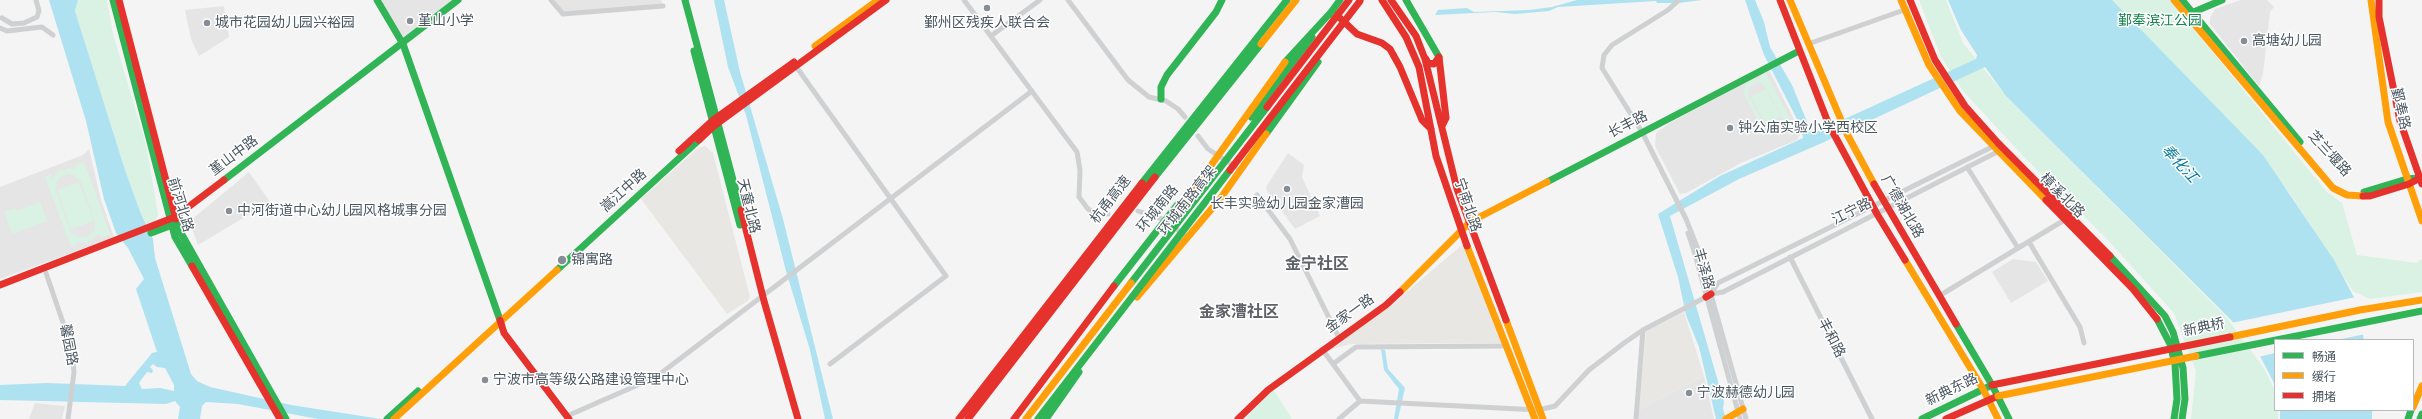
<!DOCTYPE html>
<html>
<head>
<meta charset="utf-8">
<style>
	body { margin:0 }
	#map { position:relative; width:2422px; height:419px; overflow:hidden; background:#f4f4f4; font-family:"Varela Round","Noto Sans SC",sans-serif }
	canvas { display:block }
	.legend { position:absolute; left:2274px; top:339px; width:140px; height:72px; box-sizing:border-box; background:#fff; border:1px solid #b7bbc0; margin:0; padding:5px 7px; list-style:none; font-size:12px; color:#4a5661 }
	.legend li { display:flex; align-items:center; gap:8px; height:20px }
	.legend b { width:20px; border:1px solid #b7bbc0 }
</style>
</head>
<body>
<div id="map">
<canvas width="2422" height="419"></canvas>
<ul class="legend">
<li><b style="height:5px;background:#30b455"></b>畅通</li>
<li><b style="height:5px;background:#ff9f0a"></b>缓行</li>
<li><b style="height:5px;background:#e5322d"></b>拥堵</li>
</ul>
</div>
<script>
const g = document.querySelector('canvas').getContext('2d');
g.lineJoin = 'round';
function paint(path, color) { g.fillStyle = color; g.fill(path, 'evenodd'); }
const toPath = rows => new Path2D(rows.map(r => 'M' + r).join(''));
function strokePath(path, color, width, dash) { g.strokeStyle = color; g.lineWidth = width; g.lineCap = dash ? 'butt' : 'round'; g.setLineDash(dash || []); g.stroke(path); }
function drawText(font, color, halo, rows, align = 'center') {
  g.font = font + ' "Varela Round","Noto Sans SC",sans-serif'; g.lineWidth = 3; g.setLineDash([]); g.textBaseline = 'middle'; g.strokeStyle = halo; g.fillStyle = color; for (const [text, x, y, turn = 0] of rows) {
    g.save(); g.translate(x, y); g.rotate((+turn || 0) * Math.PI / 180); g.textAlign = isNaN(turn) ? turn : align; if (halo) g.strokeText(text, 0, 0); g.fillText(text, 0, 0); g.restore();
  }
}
paint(toPath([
	[705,146,713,153,750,297,748,301,727,314,641,199,698,148],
	[1463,244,1503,343,1351,344,1326,351,1389,307],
	[1684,312,1704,376,1639,410,1646,331]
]), '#e8e7e3');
paint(toPath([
	[381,0,454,0,403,41],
	[553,0,661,0,663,5,563,13],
	[2241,0,2267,0,2274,7,2270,12,2263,74,2259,86,2210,24,2210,18,2215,9],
	[224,6,229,37,199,56,191,39,185,10],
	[1767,70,1770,72,1801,133,1797,140,1741,163,1686,193,1680,194,1655,146,1656,133,1668,124],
	[89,149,101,200,114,237,0,279,0,187,83,155],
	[1288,153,1304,165,1302,177,1320,216,1295,229,1267,191,1266,187],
	[249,172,270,202,198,245,191,226,191,220],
	[2013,259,2036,262,2048,281,2011,303,1992,272],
	[1704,376,1714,419,1638,419,1639,410],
	[35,403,65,406,62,419,29,419]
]), '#e6e5e6');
paint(toPath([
	[78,0,107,0,113,34,146,145,158,214,156,220,146,224,141,214,125,170,75,11],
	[1919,0,1946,0,1963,43,2006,96,2227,318,2265,370,2275,390,2275,410,2278,410,2278,419,2191,419,2196,371,2174,313,2105,237,2026,159,1963,91,1941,57],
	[2110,0,2170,0,2326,191,2342,203,2357,255,2417,263,2422,258,2422,292,2370,299,2353,291,2289,192,2248,141],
	[1766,73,1794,127,1789,129,1787,127,1784,131,1777,135,1769,135,1764,132,1744,94,1745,87,1749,81,1761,78,1760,76],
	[1758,82,1765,86,1784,121,1781,128,1777,132,1771,132,1766,129,1748,94,1749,87],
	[1766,89,1781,117,1766,125,1751,97],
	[84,162,110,234,101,237,99,233,90,241,83,243,76,242,76,245,71,247,45,177,51,174,52,179,58,172,69,168,75,169,74,166],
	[66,174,74,175,81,182,95,222,94,231,85,238,78,237,71,232,55,189,58,179],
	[79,182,94,221,71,229,57,190],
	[40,202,47,221,12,234,4,212,16,208,17,211],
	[1273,389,1292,419,1245,419]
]), '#d9f2e3');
paint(toPath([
	[49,0,78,0,75,11,125,170,141,214,153,239,155,258,191,374,197,381,210,387,291,405,381,419,318,419,238,404,206,402,202,406,200,419,178,419,180,407,175,401,166,404,0,400,0,385,47,383,125,386,152,353,157,352,136,289,144,279,128,248,116,233,104,199,86,121],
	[153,364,157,367,165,368,174,385,174,391,160,388,142,389,139,383,147,372,152,373,153,370,150,367],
	[714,0,724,0,740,72,783,219,833,419,825,419,810,350,786,271,746,115,728,67],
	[1577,0,1702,0,1679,3,1657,3,1656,1,1558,7,1549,11,1515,14,1495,12,1435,15,1438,10,1467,8,1474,12,1529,10,1552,7],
	[1745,0,1755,0,1764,22,1770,47,1792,85,1810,129,1816,132,1976,59,1977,55,1961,30,1948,0,2112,0,2263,155,2334,260,2356,301,2364,340,2275,340,2275,385,2260,356,2232,321,2006,96,1985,67,1822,143,1739,179,1670,216,1724,402,1723,409,1726,419,1716,419,1699,347,1686,315,1678,277,1658,214,1720,176,1803,138,1801,127,1764,55],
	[1381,349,1385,350,1388,369,1405,388,1398,419,1394,419,1399,389,1384,370],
	[2280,410,2372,410,2372,419,2280,419]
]), '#aee2f0');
paint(toPath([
	[2356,297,2365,334,2337,340,2275,340,2275,353,2258,357,2231,323]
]), '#f4f4f4');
strokePath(toPath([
	[551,0,563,14,663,6],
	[964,0,1077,152,1080,170,1079,197,1088,209,1097,214,1108,214],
	[1068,0,1128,80,1149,97,1166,101,1178,109,1185,117],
	[1679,0,1668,10,1612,45,1604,55,1602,68,1642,132,1686,219,1699,252,1746,419],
	[2,18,12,24,24,23,37,17,39,11,36,0],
	[0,28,7,31,42,27,53,35],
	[991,36,1040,0],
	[1808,44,1907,9],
	[795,65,946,276,830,364],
	[1198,136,1208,149,1236,167],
	[1967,167,2018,248],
	[1257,195,1290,239,1339,338],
	[1138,211,1165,220,1183,234],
	[1688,233,1695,254,1740,419],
	[2029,242,2080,327,2084,343],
	[1790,257,1872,419],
	[46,273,71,346,74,372,68,419],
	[1711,294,1723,292,2001,150],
	[1711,294,1718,283,1996,145],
	[1939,296,2066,219],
	[1322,349,1360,401,1539,410,1555,406,1589,370,1624,343,1643,330,1706,297],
	[1333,364,1356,347,1506,346],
	[567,416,656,377,1032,91],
	[1339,419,1360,401],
	[1636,419,1643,330]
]), '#ced0d2', 5);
strokePath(toPath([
	[113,0,175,237,192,266],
	[377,0,403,44,500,320],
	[685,0,741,210],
	[1406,0,1439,57],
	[2182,0,2300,142],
	[2189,14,2222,0],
	[1329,15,1340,0],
	[694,51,740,225],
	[1285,62,1333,10],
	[1161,99,1161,87,1167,75,1216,12,1222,0],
	[1251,117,1312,37],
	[1266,134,1318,62],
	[1155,177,1261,44],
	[224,180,458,0],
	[1547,182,1799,51],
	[1142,183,1287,0],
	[2364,192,2407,179,2418,178],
	[176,219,181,233,286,419],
	[151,233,175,224],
	[2110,256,2165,316,2173,332,2183,368,2185,399,2182,419],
	[557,270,699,140],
	[1114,286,1178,204],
	[2157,319,2170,344,2175,364,2177,399,2174,419],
	[1956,324,1992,385,2009,419],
	[387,419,418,391],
	[1046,419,1079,372],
	[1922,419,1992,385],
	[2408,419,2411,410],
	[2420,419,2422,414]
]), '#30b455', 7);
strokePath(toPath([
	[1790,0,1847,134,1874,184],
	[1901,0,1929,65,1960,111,2046,200],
	[2174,0,2333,188,2347,195,2363,196],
	[2371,0,2388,122,2422,221],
	[1261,44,1296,0],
	[815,46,878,0],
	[1467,246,1535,419],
	[1905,260,1983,389,1998,419],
	[1400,292,1470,222,1547,182],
	[1137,297,1220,199,1266,134],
	[1506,320,1543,419],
	[2413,407,2422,386],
	[394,419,557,270],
	[1726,419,1743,409]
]), '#ff9f0a', 7);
strokePath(toPath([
	[119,0,176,219],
	[1382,0,1406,37,1419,67,1436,156,1467,246],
	[1391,0,1416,36,1425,59,1457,189,1506,320],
	[1780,0,1829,125,1877,214,1905,260],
	[1910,0,1935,60,1965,106,1998,143,2110,256],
	[2379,0,2379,17,2400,121,2422,184],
	[1340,18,1357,34,1382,43,1390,49,1400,67,1422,120,1431,129],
	[1426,59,1428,63,1434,64,1439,57,1446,118,1442,126],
	[699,140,714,126,886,0],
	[679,151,713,120,794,62],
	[1874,184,1956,324],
	[2363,196,2370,196,2409,184,2420,178],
	[2046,200,2133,289,2157,319],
	[741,210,764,301,798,419],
	[192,266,280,419],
	[0,285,175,217,224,180],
	[1706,297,1711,294],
	[500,320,504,333,569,419],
	[959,419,1142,183],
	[968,419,1155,177],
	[1014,419,1114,286],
	[1238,419,1268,390,1386,305,1400,292],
	[1946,419,1998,396]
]), '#e5322d', 7);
strokePath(toPath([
	[1131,283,1267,107],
	[2196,356,2422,311],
	[1038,419,1230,170]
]), '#30b455', 7);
strokePath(toPath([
	[1174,217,1285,62],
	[2230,337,2360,310,2422,300],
	[1998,396,2196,356],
	[1026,419,1131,283]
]), '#ff9f0a', 7);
strokePath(toPath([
	[1267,107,1349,0],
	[1230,170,1360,1],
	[1992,385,2230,337]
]), '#e5322d', 7);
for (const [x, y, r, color] of [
	[987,8,4,"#868d94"],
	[410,21,4,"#868d94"],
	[207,23,4,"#868d94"],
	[2244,41,4,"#868d94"],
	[1730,128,4,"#868d94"],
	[1287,189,4,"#868d94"],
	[229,211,4,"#868d94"],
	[562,260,5,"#868d94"],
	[485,380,4,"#868d94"],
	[1689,393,4,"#868d94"]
]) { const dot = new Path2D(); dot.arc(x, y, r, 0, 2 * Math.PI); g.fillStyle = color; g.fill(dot); strokePath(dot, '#fff', 1.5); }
drawText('14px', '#4a5661', '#fff', [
	["堇山小学",418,21],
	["城市花园幼儿园兴裕园",215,23],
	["鄞州区残疾人联合会",987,23,"center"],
	["高塘幼儿园",2252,41],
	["钟公庙实验小学西校区",1738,128],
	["长丰实验幼儿园金家漕园",1287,204,"center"],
	["中河街道中心幼儿园风格城事分园",237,211],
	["锦寓路",571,260],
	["宁波市高等级公路建设管理中心",493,380],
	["宁波赫德幼儿园",1697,393]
], 'left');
drawText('14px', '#17864f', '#fff', [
	["鄞奉滨江公园",2160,21]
]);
drawText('14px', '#4a5661', '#fff', [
	["鄞奉路",2400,109,77],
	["长丰路",1628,125,-27],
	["芝兰堰路",2329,154,48],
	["堇山中路",234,156,-37],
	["嵩江中路",624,191,-42],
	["樟溪北路",2062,196,45],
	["杭甬高速",1111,200,-52],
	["环城南路高架",1188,201,-52],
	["前河北路",180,205,73],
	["宁南北路",1467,205,71],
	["天童北路",748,206,76],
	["广德湖北路",1902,207,60],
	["环城南路",1158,209,-51],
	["江宁路",1852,212,-26],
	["丰泽路",1703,269,74],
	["金家一路",1350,314,-35],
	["新典桥",2204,328,-12],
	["丰和路",1831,338,63],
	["馨园路",68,345,79],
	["新典东路",1952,390,-26]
]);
drawText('italic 15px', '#0c7c9b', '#fff', [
	["奉化江",2179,164,47]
]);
drawText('bold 16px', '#5f6368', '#fff', [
	["金宁社区",1317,265],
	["金家漕社区",1239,313]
]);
</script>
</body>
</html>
